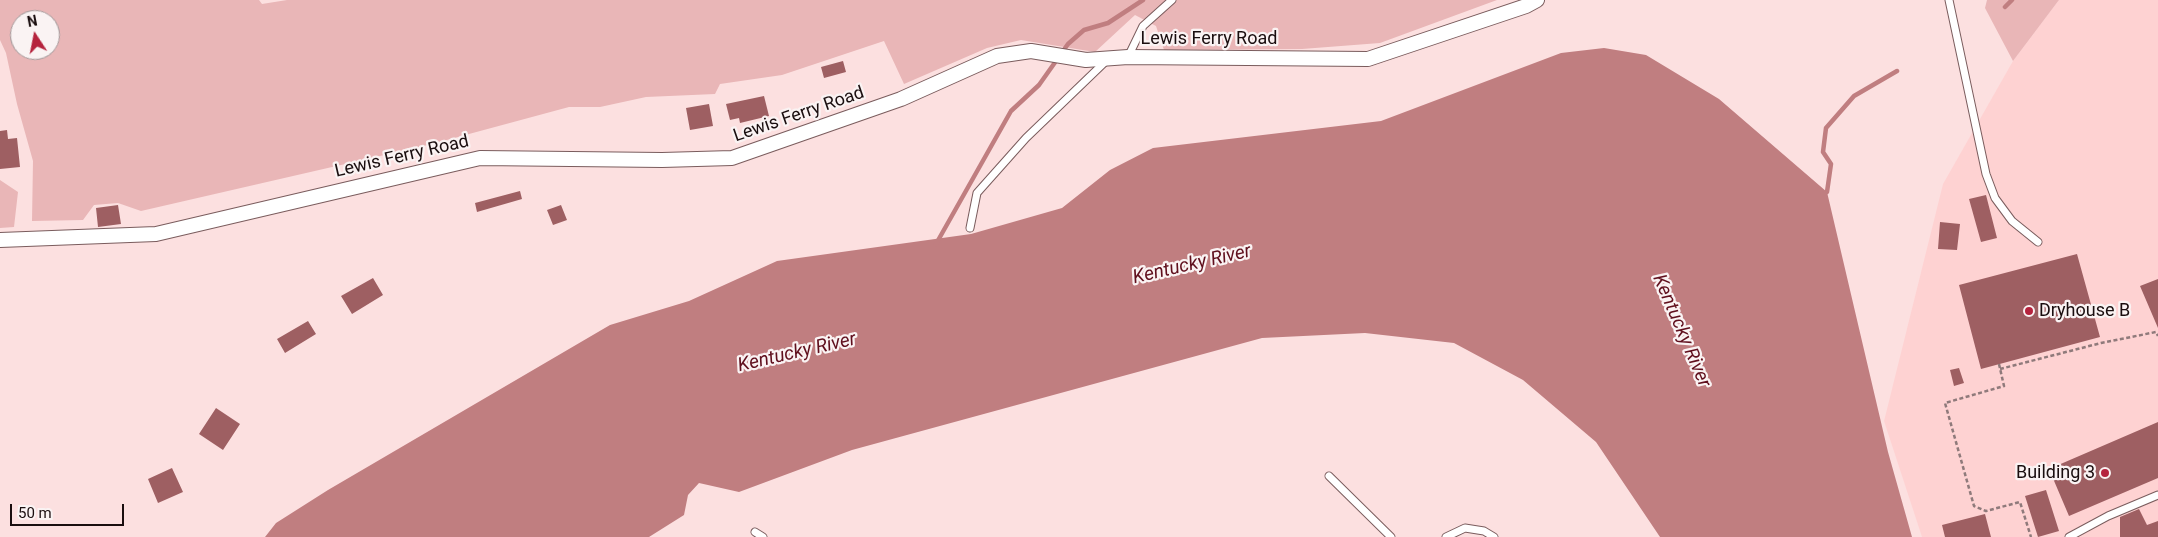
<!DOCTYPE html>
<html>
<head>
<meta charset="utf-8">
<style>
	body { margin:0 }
	#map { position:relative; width:2158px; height:537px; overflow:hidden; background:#fce0e0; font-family:Roboto,sans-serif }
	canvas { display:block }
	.north { position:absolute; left:10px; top:10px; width:50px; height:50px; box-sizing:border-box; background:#faf3f3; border:1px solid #a09798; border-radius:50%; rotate:349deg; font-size:14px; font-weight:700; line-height:20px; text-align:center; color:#1a0e0f }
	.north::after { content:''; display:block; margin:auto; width:18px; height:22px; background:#b5233d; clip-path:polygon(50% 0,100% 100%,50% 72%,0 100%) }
	.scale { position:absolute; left:10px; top:504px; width:114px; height:22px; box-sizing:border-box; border:2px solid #1a0e0f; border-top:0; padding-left:6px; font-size:15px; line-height:18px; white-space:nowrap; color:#1a0e0f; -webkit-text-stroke:4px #faf3f3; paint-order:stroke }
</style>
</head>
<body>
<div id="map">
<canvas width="2158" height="537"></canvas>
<div class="north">N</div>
<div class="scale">50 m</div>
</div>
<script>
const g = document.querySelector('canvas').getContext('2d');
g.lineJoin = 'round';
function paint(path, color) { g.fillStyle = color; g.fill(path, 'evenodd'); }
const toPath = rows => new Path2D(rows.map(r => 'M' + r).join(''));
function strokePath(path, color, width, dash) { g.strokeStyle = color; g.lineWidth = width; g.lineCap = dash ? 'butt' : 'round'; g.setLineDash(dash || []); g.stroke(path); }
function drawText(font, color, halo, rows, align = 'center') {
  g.font = font + ' Roboto,sans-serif'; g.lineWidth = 4.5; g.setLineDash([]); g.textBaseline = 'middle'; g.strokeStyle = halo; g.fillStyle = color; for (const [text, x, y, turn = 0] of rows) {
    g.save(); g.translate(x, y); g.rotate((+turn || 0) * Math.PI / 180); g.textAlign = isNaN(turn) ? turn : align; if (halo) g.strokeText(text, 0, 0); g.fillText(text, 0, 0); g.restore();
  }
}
paint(toPath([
	[2059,0,2158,0,2158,537,1922,537,1884,421,1943,184,2013,61]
]), '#fed2d2');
paint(toPath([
	[0,0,259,0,262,4,287,0,1497,0,1380,43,1302,49,1164,50,1156,26,1135,15,1095,52,1021,40,987,48,904,84,884,41,782,75,720,84,715,94,646,97,600,107,569,107,432,144,141,211,118,203,94,205,83,220,32,221,33,161,17,104,6,53,0,40],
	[20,20,50,20,50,50,20,50],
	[1987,0,2059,0,2013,61,1985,8],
	[0,180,18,192,14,227,0,228]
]), '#e9b6b7');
paint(toPath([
	[1604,48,1646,55,1719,99,1827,192,1888,452,1912,537,1660,537,1596,442,1523,380,1454,343,1365,333,1262,338,852,450,739,492,699,483,688,495,684,515,649,537,265,537,276,523,328,490,610,325,689,301,777,261,971,234,1062,208,1110,170,1153,148,1381,121,1561,53]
]), '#c07e80');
strokePath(toPath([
	[2005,7,2012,0],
	[1823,194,1827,192,1831,164,1823,152,1826,128,1854,96,1897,71],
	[936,244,1011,111,1039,85,1068,44,1084,30,1108,23,1143,0]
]), '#c07e80', 4.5);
paint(toPath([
	[843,61,846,72,824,78,821,67],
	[764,96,769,116,740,123,739,118,730,120,726,104],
	[709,104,713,126,690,130,686,108],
	[7,130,8,139,17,138,20,167,0,169,0,131],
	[520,191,522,199,477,212,475,203],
	[1986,195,1997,238,1981,242,1969,199],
	[118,205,121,224,98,227,96,208],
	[561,205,567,220,553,225,547,210],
	[1940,222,1960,224,1957,250,1938,249],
	[2077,254,2100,337,1981,369,1959,285],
	[373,278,383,295,352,314,341,296],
	[2158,279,2158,328,2140,286],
	[308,321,316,334,285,353,277,339],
	[1959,368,1964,383,1954,386,1950,370],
	[216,408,240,424,223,450,199,434],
	[2158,422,2158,478,2069,516,2049,469],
	[172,468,183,492,158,503,148,479],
	[2046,490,2059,531,2038,537,2025,496],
	[2139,509,2147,525,2158,521,2158,537,2120,537,2120,517],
	[1985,514,1991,537,1945,537,1942,525]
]), '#9e5f62');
const service = toPath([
	[1949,0,1986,174,1995,198,2012,221,2038,242],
	[1128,57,1143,26,1172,0],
	[970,228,977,193,1026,138,1106,61],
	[1329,476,1391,537],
	[755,532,763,537],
	[1446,537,1465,528,1484,531,1494,537],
	[2069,537,2108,516,2158,495]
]);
const minor = toPath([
	[0,240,156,234,480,158,662,160,732,158,901,99,997,56,1031,51,1086,60,1128,57,1368,59,1526,6,1537,0]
]);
strokePath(service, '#7a5c5d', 9);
strokePath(minor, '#7a5c5d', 16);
strokePath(toPath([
	[1999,364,2004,386,1945,403,1974,506,1986,511,2020,502,2031,537],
	[2000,369,2101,343,2156,332,2158,336]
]), '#8f7a7b', 2.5, [4, 2.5]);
strokePath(service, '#fff', 7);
strokePath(minor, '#fff', 14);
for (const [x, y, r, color] of [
	[2029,311,5,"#b5233d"],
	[2105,473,5,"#b5233d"]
]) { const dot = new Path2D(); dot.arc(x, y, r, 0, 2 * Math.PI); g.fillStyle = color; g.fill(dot); strokePath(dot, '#faf3f3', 2); }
drawText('18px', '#1a0e0f', '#faf3f3', [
	["Lewis Ferry Road",1209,39],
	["Lewis Ferry Road",799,115,-19],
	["Lewis Ferry Road",402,157,-13]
]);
drawText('18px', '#1a0e0f', '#faf3f3', [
	["Dryhouse B",2039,311],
	["Building 3",2095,473,"right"]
], 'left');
drawText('italic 19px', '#600f1d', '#faf3f3', [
	["Kentucky River",1192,265,-13],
	["Kentucky River",1681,331,67],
	["Kentucky River",797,353,-13]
]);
</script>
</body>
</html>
